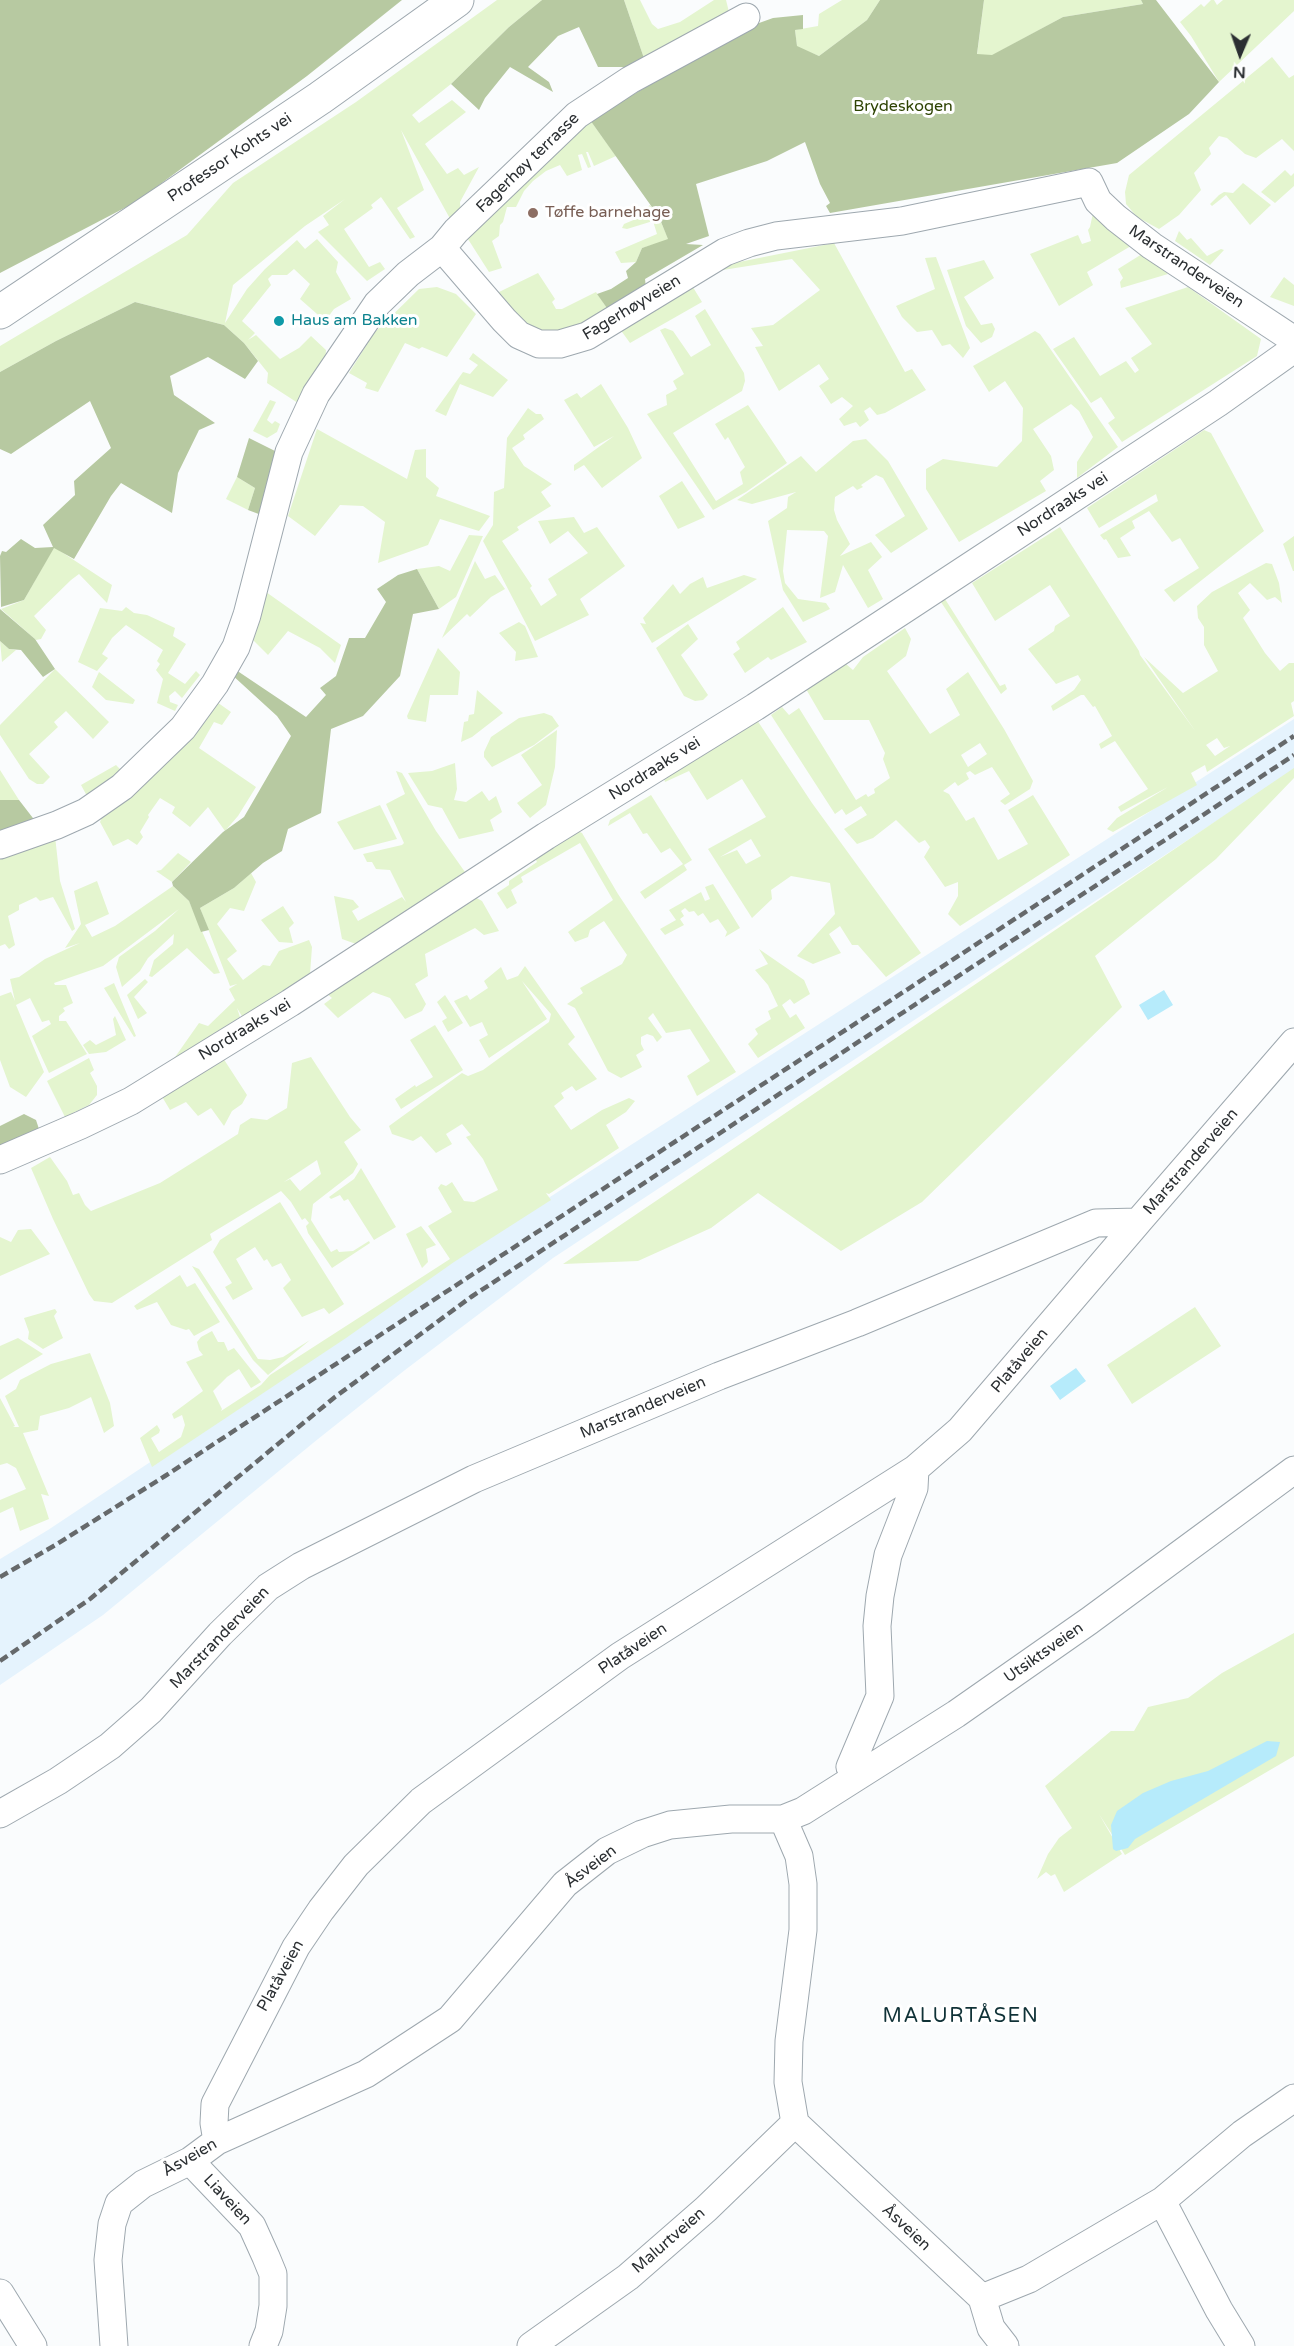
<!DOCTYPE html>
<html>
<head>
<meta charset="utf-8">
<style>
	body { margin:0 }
	#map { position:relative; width:1294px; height:2346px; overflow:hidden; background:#fafcfd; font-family:"Varela Round",sans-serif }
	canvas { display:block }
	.north { position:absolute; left:1210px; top:24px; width:60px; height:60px; -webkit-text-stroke:4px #fff; paint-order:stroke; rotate:182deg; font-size:16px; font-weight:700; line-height:24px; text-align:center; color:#2b2f32 }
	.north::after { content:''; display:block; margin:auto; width:21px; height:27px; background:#2b2f32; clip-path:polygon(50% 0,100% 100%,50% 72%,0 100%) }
</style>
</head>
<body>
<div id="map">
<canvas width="1294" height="2346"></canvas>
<div class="north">N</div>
</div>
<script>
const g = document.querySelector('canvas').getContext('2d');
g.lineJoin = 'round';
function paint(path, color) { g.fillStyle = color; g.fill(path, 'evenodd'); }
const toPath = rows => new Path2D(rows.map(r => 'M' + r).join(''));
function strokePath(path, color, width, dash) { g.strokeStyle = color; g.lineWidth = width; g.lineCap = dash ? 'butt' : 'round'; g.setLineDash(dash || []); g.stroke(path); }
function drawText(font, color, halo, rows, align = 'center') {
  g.font = font + ' "Varela Round",sans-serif'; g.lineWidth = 6; g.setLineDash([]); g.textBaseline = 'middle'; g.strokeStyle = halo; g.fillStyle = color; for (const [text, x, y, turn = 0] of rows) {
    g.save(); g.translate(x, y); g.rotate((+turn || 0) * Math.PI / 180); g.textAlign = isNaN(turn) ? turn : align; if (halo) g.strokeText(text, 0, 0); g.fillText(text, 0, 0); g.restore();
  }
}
paint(toPath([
	[1294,719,1294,770,553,1258,405,1370,318,1439,103,1615,0,1685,0,1559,48,1530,525,1213]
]), '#e5f3fd');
paint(toPath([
	[497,0,542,0,509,27,451,84,412,115,419,123,452,100,466,112,425,144,447,174,458,168,464,175,479,167,460,202,461,216,453,224,401,130,424,190,397,208,415,237,410,239,381,197,371,205,373,208,344,229,369,267,380,262,385,269,367,281,318,232,329,225,323,216,345,199,305,226,233,285,225,323,247,289,265,269,297,240,305,249,317,239,338,262,336,272,351,299,334,309,325,321,300,299,310,284,294,269,287,275,272,275,268,279,271,285,242,321,255,333,248,340,256,335,280,359,299,348,311,336,326,350,325,364,301,405,267,383,268,373,244,343,224,325,135,302,56,341,0,372,0,346,187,235,233,183,356,102],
	[624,0,640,0,652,24,658,29,680,22,714,0,726,0,731,20,647,67],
	[842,0,880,0,867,20,819,56,797,47,795,30,818,26,819,14],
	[984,0,1141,0,1143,4,1063,17,993,55,977,55],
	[1211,0,1214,0,1217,5,1223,0,1294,0,1294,11,1219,82,1191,36,1180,22,1201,4,1204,7],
	[1272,57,1289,78,1294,75,1294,151,1282,139,1256,158,1245,154,1227,138,1219,136,1209,148,1211,154,1194,173,1201,190,1179,215,1159,229,1137,217,1126,204,1125,192,1129,175],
	[590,120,616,156,594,166,588,152,586,152,591,167,588,168,582,154,578,155,582,170,567,176,560,165,546,171,533,181,524,191,516,207,507,207,503,222,500,225,499,236,492,241,502,268,489,272,466,236],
	[1285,170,1291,176,1294,173,1294,186,1275,203,1261,192],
	[1243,183,1271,205,1250,225,1226,195,1212,206,1210,204,1219,195,1224,192,1233,193],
	[650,205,659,218,669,240,642,248,636,262,621,263,615,252,657,234,653,221,627,229,622,228,624,224,643,216,641,212],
	[1093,213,1136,243,1087,272,1093,285,1059,306,1030,254,1078,235,1082,244,1091,241,1088,230,1090,227],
	[1179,231,1187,240,1191,238,1207,256,1221,249,1224,250,1210,265,1175,241],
	[834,243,905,372,912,369,926,390,885,413,877,415,870,407,864,411,869,420,860,427,856,422,844,426,839,419,853,406,842,397,831,404,819,386,829,379,819,364,779,391,755,347,763,346,751,328,773,325,820,290,792,259,723,270,719,266],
	[1142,254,1168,274,1121,288,1120,282,1123,278,1118,269],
	[936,257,970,348,963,358,950,344,942,346,932,330,917,332,902,317,896,306,935,289,925,258],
	[984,260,994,278,964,297,981,325,992,323,995,329,992,337,981,343,966,326,947,270],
	[538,273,555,299,552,302,556,309,562,309,596,292,609,311,569,333,528,330,497,293],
	[1284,277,1294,285,1294,306,1270,297],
	[691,284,702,302,630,343,617,325],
	[437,287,456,294,476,314,447,357,422,347,419,349,405,343,378,392,365,388,367,383,349,373,374,333,419,289],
	[1188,287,1261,339,1257,356,1122,442,1108,423,1115,418,1101,397,1091,403,1053,349,1074,337,1100,376,1126,361,1135,373,1139,370,1131,358,1152,344,1125,308],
	[705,309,744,373,745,381,742,391,673,433,716,501,743,484,740,472,745,467,728,437,725,440,715,424,748,405,787,463,746,492,713,510,647,414,667,405,666,395,677,389,673,381,684,374,660,330,665,328,673,331,691,357,711,345,695,316],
	[1035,331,1040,334,1118,447,1077,478,1077,462,1093,437,1079,411,1071,404,1033,429,1051,456,1054,470,1040,481,1046,491,959,542,926,489,926,469,943,459,997,467,1022,441,1023,408,1005,381,989,392,973,366],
	[473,353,508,380,493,397,460,384,446,416,435,411,463,372,470,374,478,365,469,359],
	[601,384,628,428,642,458,602,488,584,465,574,471,574,465,614,436,594,447,564,400,577,393,581,398],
	[270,400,276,402,267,420,272,424,275,421,280,424,277,432,267,438,253,431],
	[528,408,536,414,541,414,544,419,523,435,525,439,512,448,524,466,552,484,541,492,551,506,517,527,519,530,502,541,532,586,530,588,541,606,557,595,548,579,588,553,568,531,550,544,538,521,574,517,584,533,597,527,625,566,580,599,589,615,535,641,483,541,493,525,494,492,504,488,507,438],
	[317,429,407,479,415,450,426,449,426,477,439,488,436,496,490,516,479,531,440,519,428,545,378,563,385,522,363,506,340,505,315,536,288,516],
	[1204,430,1211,433,1264,531,1174,602,1164,590,1199,568,1180,538,1172,542,1149,511,1132,521,1135,528,1120,538,1131,556,1118,558,1106,539,1104,540,1100,535,1158,501,1156,494,1099,528,1087,508],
	[866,439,888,461,928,529,891,553,875,535,905,516,883,478,876,475,861,485,863,487,857,490,853,486,835,497,834,510,837,520,850,544,840,556,871,542,882,557,868,570,883,599,868,608,843,565,835,592,820,598,828,536,824,531,787,530,783,571,785,583,798,599,826,603,830,609,803,622,783,590,768,521,787,508,788,497,796,492,752,504,737,500,801,456,816,472,853,441],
	[237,477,255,488,248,510,226,499],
	[682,481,705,517,678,529,659,496],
	[1060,527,1139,651,1140,655,1196,732,1144,657,1183,693,1218,671,1204,645,1204,627,1198,618,1197,606,1212,592,1266,563,1272,564,1279,583,1282,603,1275,597,1267,600,1250,583,1238,593,1250,610,1243,618,1265,653,1280,671,1289,663,1294,663,1294,701,1291,703,1294,716,1207,772,1205,765,1191,773,1197,785,1113,832,1107,829,1117,818,1168,787,1121,812,1118,807,1148,789,1115,741,1101,749,1099,744,1112,736,1095,706,1093,707,1084,695,1081,695,1053,711,1051,706,1074,690,1081,680,1078,675,1056,684,1028,649,1054,631,1055,626,1070,616,1050,585,995,621,972,583],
	[1217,738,1224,748,1230,746,1215,756,1206,745],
	[469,535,483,536,456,597,439,609,417,569,439,566,450,571],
	[1294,536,1294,571,1293,571,1283,544],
	[54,547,112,585,107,603,79,574,71,580,34,616,46,630,41,639,36,640,1,609,24,600],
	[475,561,485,579,495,575,505,589,491,597,470,617,467,614,442,638],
	[744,575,757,579,652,643,640,623,646,624,643,618,673,584,680,594,690,584,703,577,707,588],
	[266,592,341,645,335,663,320,648,288,631,268,655,248,635],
	[945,599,1000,686,1005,684,1007,689,1001,694,941,602],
	[126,607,134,613,147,615,175,628,173,636,186,644,168,673,185,684,196,671,200,675,182,698,175,691,169,696,170,702,178,705,175,711,157,703,163,679,156,670,160,664,157,661,163,650,126,625,112,638,102,654,108,658,97,671,78,662,100,608,122,611],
	[783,607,807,642,771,660,768,657,745,673,733,654,740,649,736,642],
	[519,622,525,626,538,657,515,661,516,652,499,633],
	[688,624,698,639,681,655,708,695,703,700,695,701,684,696,656,648],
	[905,628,911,639,906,656,887,671,930,734,960,715,946,689,968,672,1004,729,1033,781,1030,789,1005,805,1000,801,1010,794,992,767,975,775,970,771,966,773,969,779,958,786,955,782,943,791,949,794,966,821,974,817,998,860,1028,844,1008,810,1033,795,1070,855,960,926,948,914,958,896,958,882,945,887,924,857,930,847,925,840,919,843,896,820,873,838,857,844,844,829,867,815,861,806,846,815,842,809,835,814,771,715,782,707,789,715,799,708,856,800,866,794,868,797,875,793,874,789,890,778,883,759,885,753,869,720,824,720,806,689,846,664,853,670,863,657],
	[980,743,987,754,968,767,961,755],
	[0,641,9,649,16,650,2,662],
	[438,648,460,672,458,695,430,695,426,722,408,719,407,716],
	[55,669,109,722,93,739,66,711,54,722,58,727,29,754,50,777,43,784,37,784,29,779,0,735,0,725],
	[99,672,135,700,133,704,106,700,92,687],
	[477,690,503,713,472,737,461,742,464,722,468,721,469,715,474,714],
	[214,700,231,712,222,725,214,722,199,748,256,787,238,816,225,831,208,807,190,827,172,813,175,807,160,798,148,815,149,817,140,832,143,837,137,845,128,839,113,846,100,822,105,810],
	[544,713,552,716,559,726,534,745,492,767,484,757,484,752,491,737,519,718],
	[757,720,812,803,921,953,886,977,858,945,852,945,840,926,829,934,841,953,813,964,797,956,835,914,830,883,791,876,771,890,772,899,752,918,708,849,766,817,742,779,707,800,689,771,665,782,663,776],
	[751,839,761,856,746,864,737,850,720,857],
	[557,730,555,767,546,805,530,818,517,803,542,785,521,755],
	[455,763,457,789,454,800,466,802,482,791,489,801,496,796,502,812,490,820,494,831,459,839,442,808,428,805,408,773,432,771],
	[116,765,122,771,87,796,81,785],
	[1294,768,1294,778,1216,859,1095,956,1122,1007,922,1202,841,1251,758,1193,711,1228,638,1261,563,1264],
	[0,770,19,800,0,800],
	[396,771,402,773,436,831,465,872,359,945,342,939,334,896,353,900,359,907,352,911,358,921,402,897,406,902,390,870,376,869,372,862,367,862,363,854,402,845,404,843,386,804,405,794],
	[651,795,692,860,684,865,687,870,645,899,640,892,683,864,670,848,661,853,647,833,643,834,630,813,608,826,610,820],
	[380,805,397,839,354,850,337,822],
	[578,831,582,833,618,894,736,1072,697,1096,687,1076,710,1061,690,1029,666,1033,653,1013,648,1018,662,1037,657,1042,653,1036,647,1034,641,1037,641,1044,644,1050,636,1055,642,1067,621,1078,608,1071,575,1008,567,1004,583,993,580,988,622,964,627,955,604,921,590,930,588,937,575,942,568,932,613,900,580,843,521,877,523,882,511,890,517,903,507,909,497,893,509,885,509,881,537,862,535,858],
	[55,836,60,881,75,929,72,931,53,897,40,901,36,897,19,905,19,910,8,916,15,945,9,949,5,944,0,946,0,855],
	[178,853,191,862,172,882,156,871,161,870],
	[251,873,256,882,244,911,230,908,217,924,237,951,227,959,243,980,263,965,270,966,279,951,309,940,312,947,310,974,243,1018,237,1008,240,1017,173,1060,199,1023,208,1026,235,1000,229,989,237,984,230,986,200,908,234,888],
	[97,881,109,914,85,925,92,937,115,926,173,886,189,901,220,973,214,974,187,948,152,977,149,976,154,960,173,944,174,934,148,958,140,971,122,987,116,967,119,957,155,931,179,909,103,966,54,983,55,985,66,985,73,1003,63,1008,65,1011,59,1016,59,1021,66,1021,87,1054,49,1073,32,1036,51,1024,49,1020,42,1022,30,998,16,1005,44,1072,26,1097,10,1087,0,1060,0,996,11,992,15,1001,10,979,19,977,45,959,80,943,65,948,81,924,74,891],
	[713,884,740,928,725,937,727,932,718,919,710,923,703,913,698,916,694,911,689,912,685,908,681,911,684,916,680,919,684,925,665,935,660,929,676,920,669,910,701,892,705,901,710,899,705,887],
	[473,896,482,901,499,931,484,935,475,928,425,954,428,976,415,984,426,1004,422,1011,405,1019,390,998,373,992,338,1018,324,1004,332,998,325,992],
	[283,906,294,923,289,928,293,943,279,942,261,920],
	[759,949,804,980,810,994,794,1004,790,999,782,1005,790,1018,796,1014,805,1028,758,1058,748,1044,758,1034,755,1029,771,1019,768,1011,778,1006,768,985,755,970,768,964],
	[525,966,575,1037,568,1044,597,1079,576,1091,572,1086,561,1093,564,1098,554,1106,571,1130,602,1110,629,1098,635,1101,626,1112,606,1125,619,1148,549,1194,546,1193,551,1200,454,1262,346,1338,152,1467,140,1438,157,1425,160,1430,159,1433,151,1438,159,1452,181,1437,185,1425,182,1415,174,1419,172,1414,203,1391,186,1362,203,1355,199,1350,197,1342,201,1337,212,1331,218,1342,224,1342,228,1351,234,1348,261,1382,251,1388,239,1369,227,1377,213,1391,222,1409,221,1411,261,1385,270,1375,450,1259,428,1226,452,1212,438,1188,441,1184,446,1186,452,1182,464,1201,474,1202,498,1190,483,1159,466,1137,471,1135,462,1124,446,1134,452,1144,436,1153,421,1136,413,1141,392,1134,389,1126,462,1073,468,1076,483,1070,549,1022,551,1014,522,981,547,1019,489,1058,479,1040,488,1035,482,1022,470,1027,454,1001,467,995,470,1000,488,988,484,981,501,967,507,980,518,976],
	[145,979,148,982,134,997,147,1013,138,1019,127,995],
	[114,983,136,1036,134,1037,104,988],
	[445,995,463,1023,448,1032,442,1021,447,1018,437,1002],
	[115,1016,126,1040,106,1052,89,1054,83,1045,90,1040,96,1045,116,1035,113,1019],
	[435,1025,463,1070,401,1109,395,1099,415,1085,416,1087,433,1077,410,1040],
	[311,1057,350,1117,361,1130,344,1142,358,1164,353,1173,313,1204,311,1220,331,1252,337,1249,339,1252,353,1251,369,1241,370,1243,332,1268,308,1233,306,1226,309,1223,305,1218,302,1220,291,1202,281,1191,210,1234,212,1240,112,1303,94,1301,89,1294,53,1219,31,1168,50,1157,67,1181,73,1195,79,1193,85,1205,91,1211,160,1183,238,1134,240,1125,251,1118,267,1120,287,1108,292,1063],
	[317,1160,321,1174,300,1191,290,1179,284,1182],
	[89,1058,94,1070,90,1073,97,1086,97,1095,89,1105,65,1117,47,1081],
	[223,1058,247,1095,242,1104,232,1111,224,1126,211,1108,198,1116,186,1102,170,1110,161,1095],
	[361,1168,396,1227,374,1240,348,1199,344,1201,340,1195,331,1199,329,1197,354,1179],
	[280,1202,344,1304,329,1314,324,1308,302,1317,283,1288,291,1280,281,1263,272,1267,267,1259,264,1261,255,1247,236,1259,253,1289,233,1300,225,1287,232,1283,213,1252,220,1240],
	[421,1226,436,1245,426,1249,428,1262,422,1268,406,1234],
	[31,1229,50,1254,0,1276,0,1237,11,1242,18,1230],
	[192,1266,199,1269,258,1359,270,1360,283,1357,310,1340,268,1375,253,1360],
	[180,1275,187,1287,195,1283,220,1322,194,1336,189,1329,186,1330,171,1325,157,1302,137,1310,134,1306],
	[1195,1307,1221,1346,1132,1404,1107,1365],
	[55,1309,57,1312,54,1316,63,1338,43,1349,28,1339,29,1332,24,1318],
	[18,1338,43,1354,0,1380,0,1346],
	[90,1353,110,1403,114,1426,104,1433,91,1397,69,1408,40,1416,38,1430,23,1433,49,1496,41,1494,49,1519,20,1531,13,1507,0,1513,0,1500,26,1489,16,1468,7,1463,0,1465,0,1398,15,1426,13,1427,19,1427,5,1396,16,1389,20,1380,51,1364],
	[1294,1633,1294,1756,1125,1855,1099,1814,1122,1854,1064,1892,1055,1874,1051,1876,1046,1872,1037,1879,1048,1854,1059,1838,1072,1828,1045,1786,1111,1731,1134,1731,1148,1707,1188,1698,1222,1673]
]), '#e4f5cf');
paint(toPath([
	[0,0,402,0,307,76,136,202,0,273],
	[542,0,624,0,647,67,598,67,579,27,558,36,528,67,549,82,553,92,510,67,485,98,479,110,451,84,509,27],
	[880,0,984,0,977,54,992,55,1063,17,1143,4,1141,0,1156,0,1219,82,1189,114,1117,163,830,213,826,206,830,203,820,184,805,142,767,161,696,184,709,236,686,244,703,245,645,279,646,288,609,311,597,294,611,289,628,278,626,271,636,262,642,248,668,239,659,217,590,120,748,27,773,18,803,15,803,29,795,30,797,46,819,56,867,20],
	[135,302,224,325,244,343,258,361,245,379,208,357,170,376,174,395,215,423,199,430,178,473,172,513,121,483,111,496,74,559,54,548,24,600,1,607,0,556,2,551,6,552,21,539,35,548,53,547,43,525,75,495,74,481,111,448,90,401,11,454,0,449,0,372,56,341],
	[249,438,279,453,264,516,248,510,255,488,237,477],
	[417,569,439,609,413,614,400,676,363,716,331,729,321,813,288,829,282,851,263,863,234,888,200,908,209,930,201,932,189,901,173,886,172,882,223,832,244,817,291,736,277,716,231,674,236,670,306,717,326,695,320,688,336,676,349,638,365,638,386,602,377,589,398,575],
	[0,609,35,639,55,669,43,677,21,650,9,649,0,641],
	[0,800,19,800,36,822,0,833],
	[24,1114,36,1120,39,1129,0,1147,0,1126]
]), '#b7c9a1');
paint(toPath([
	[1164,990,1173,1005,1148,1020,1139,1005],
	[1076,1368,1086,1381,1060,1400,1050,1386],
	[1267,1741,1280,1742,1276,1756,1135,1839,1128,1848,1116,1851,1113,1849,1111,1825,1117,1811,1143,1793,1171,1781,1208,1771]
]), '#b6ebfb');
const street = toPath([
	[442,248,504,320,519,335,539,344,560,344,587,336,725,252,749,243,776,236,902,221,1089,182,1098,201,1116,218,1152,246,1294,340],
	[0,845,57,825,86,812,122,787,183,728,215,684,236,647,247,615,289,452,316,394,377,304,408,274,442,248,456,231,577,115,630,80,746,17],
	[0,1160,81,1125,131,1101,290,1003,546,836,755,707,914,603,1218,403,1294,349],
	[857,1776,850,1767,880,1696,877,1626,880,1596,888,1555,914,1488,915,1469],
	[0,1814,58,1781,110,1746,151,1710,220,1634,268,1587,301,1566,474,1479,719,1376,857,1323,1096,1223,1138,1222,1294,1042],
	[783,1819,803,1811,956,1714,1089,1621,1294,1470],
	[217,2141,214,2123,215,2104,296,1947,321,1910,356,1865,421,1801,620,1656,915,1469,960,1430,1138,1222],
	[190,2161,252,2226,266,2257,273,2274,273,2306,269,2331,263,2346],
	[1162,2201,1219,2310,1241,2346],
	[0,2293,33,2346],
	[982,2298,1029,2279,1162,2201,1242,2134,1294,2098],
	[114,2346,108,2260,112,2224,119,2203,143,2184,190,2161,217,2141,366,2074,450,2019,565,1884,607,1851,642,1834,670,1825,731,1819,783,1819,799,1856,803,1884,803,1930,789,2041,788,2082,795,2123,982,2298,991,2328,1005,2346],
	[531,2346,628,2277,706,2209,795,2123]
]);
const secondary = toPath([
	[0,312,320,98,457,0]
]);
strokePath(street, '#9ea8af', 29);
strokePath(secondary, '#9ea8af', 35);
strokePath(street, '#fff', 27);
strokePath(secondary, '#fff', 33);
strokePath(toPath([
	[0,1577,57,1544,165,1476,1294,736],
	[0,1661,90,1599,335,1397,471,1297,1294,755]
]), '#66696b', 4.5, [9, 4.5]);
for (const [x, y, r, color] of [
	[533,213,6,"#8d6e63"],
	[279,321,6,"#0f9aa8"]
]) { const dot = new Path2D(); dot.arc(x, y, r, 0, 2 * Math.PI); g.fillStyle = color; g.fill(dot); strokePath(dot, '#fff', 2); }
drawText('16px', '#2e4303', '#fff', [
	["Brydeskogen",903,107]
]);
drawText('16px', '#2b2f32', '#fff', [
	["Professor Kohts vei",230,158,-34],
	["Fagerhøy terrasse",528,163,-44],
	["Marstranderveien",1186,267,34],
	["Fagerhøyveien",632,308,-31],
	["Nordraaks vei",1063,505,-33],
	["Nordraaks vei",655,769,-32],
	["Nordraaks vei",245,1030,-31],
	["Marstranderveien",1191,1162,-49],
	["Platåveien",1020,1361,-50],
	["Marstranderveien",643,1408,-23],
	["Marstranderveien",220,1638,-46],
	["Platåveien",633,1649,-34],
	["Utsiktsveien",1044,1653,-35],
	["Åsveien",591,1867,-37],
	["Platåveien",281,1976,-61],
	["Åsveien",190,2158,-30],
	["Liaveien",227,2200,47],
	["Åsveien",906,2228,43],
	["Malurtveien",669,2241,-41]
]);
drawText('16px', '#785e54', '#fff', [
	["Tøffe barnehage",545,213]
], 'left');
drawText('16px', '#0d838f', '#fff', [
	["Haus am Bakken",291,321]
], 'left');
g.letterSpacing = '1.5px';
drawText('20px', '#103237', '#fff', [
	["MALURTÅSEN",961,2017]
]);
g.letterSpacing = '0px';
</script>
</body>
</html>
